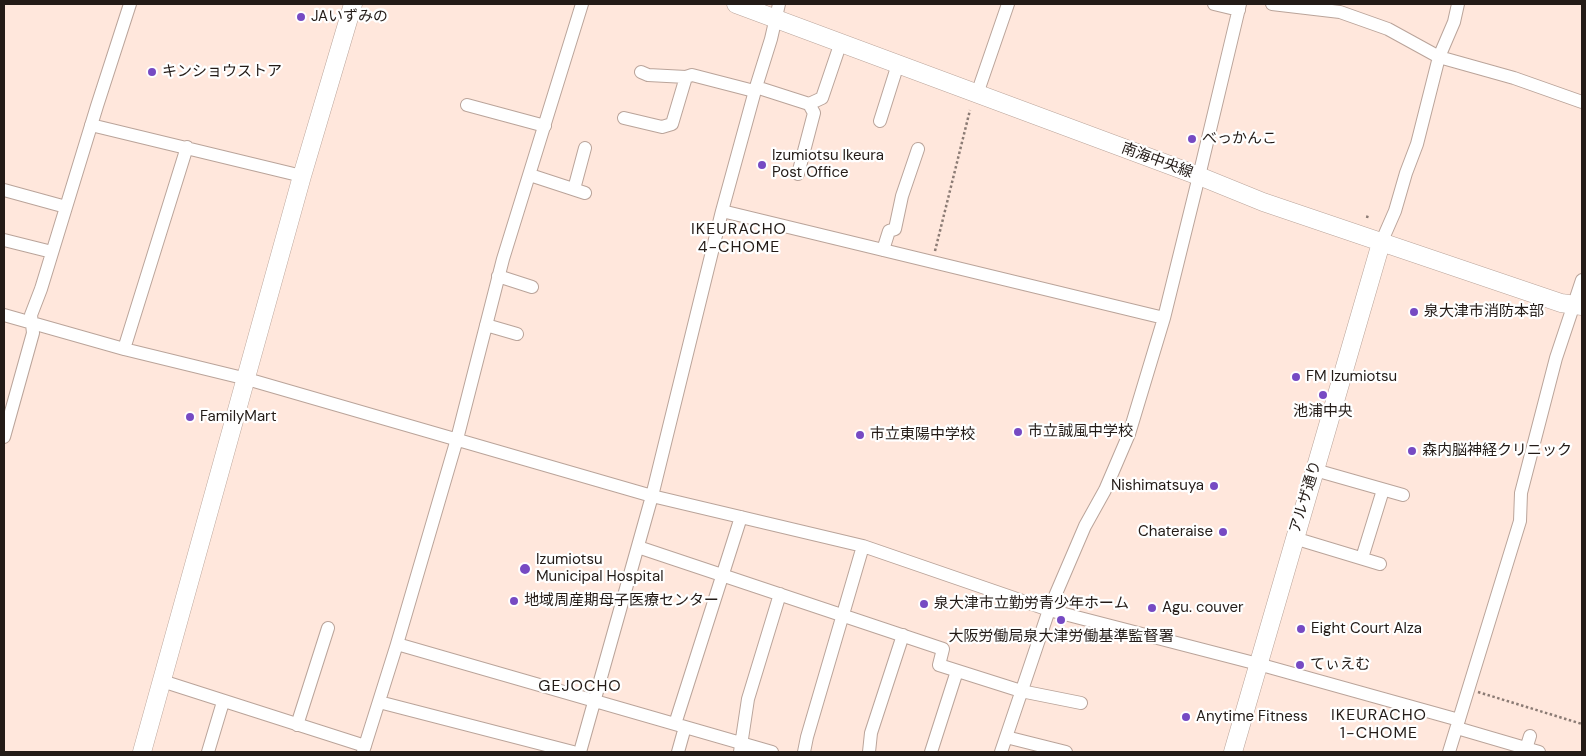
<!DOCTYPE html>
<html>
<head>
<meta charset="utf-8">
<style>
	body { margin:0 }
	#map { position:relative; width:1586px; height:756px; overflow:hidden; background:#ffe7dc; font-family:"DM Sans",sans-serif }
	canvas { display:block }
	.frame { position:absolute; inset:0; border:5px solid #231b17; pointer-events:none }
</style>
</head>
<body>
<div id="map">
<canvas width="1586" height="756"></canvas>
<div class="frame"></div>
</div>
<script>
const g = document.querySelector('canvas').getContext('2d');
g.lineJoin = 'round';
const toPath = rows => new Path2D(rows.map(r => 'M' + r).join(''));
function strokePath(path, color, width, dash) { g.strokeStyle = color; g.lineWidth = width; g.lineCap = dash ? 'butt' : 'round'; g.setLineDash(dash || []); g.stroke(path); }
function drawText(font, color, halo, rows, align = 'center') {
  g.font = font + ' "DM Sans","Noto Sans JP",sans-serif'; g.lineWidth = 4.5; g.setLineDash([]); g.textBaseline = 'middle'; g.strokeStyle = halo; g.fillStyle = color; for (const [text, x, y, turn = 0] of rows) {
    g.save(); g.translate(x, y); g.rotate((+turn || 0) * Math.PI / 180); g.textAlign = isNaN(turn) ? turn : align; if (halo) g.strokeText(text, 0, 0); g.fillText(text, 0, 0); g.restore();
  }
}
const street = toPath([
	[1214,4,1239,10],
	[1272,4,1340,12,1388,29,1439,57,1514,78,1582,102],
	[641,72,648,75,686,77],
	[756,87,809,104],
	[977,94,1008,4],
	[467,105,545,126],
	[624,118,662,127,672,124,686,77,692,75,754,91],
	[880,121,898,64],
	[91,125,302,176],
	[798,174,814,113,809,104,822,98,841,42],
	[530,175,585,193],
	[574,189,585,148],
	[4,190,66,207],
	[722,211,1164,318],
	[4,240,52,252],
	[1381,243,1395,211,1406,173,1417,144,1439,57,1454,22,1458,4],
	[883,250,889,231,895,229,902,196,918,149],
	[498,276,532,287],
	[4,315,124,349,247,379,652,496,863,546,1049,610,1258,664,1459,720],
	[486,325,517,334],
	[124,349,187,147],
	[4,437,33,333,31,315,41,289,97,106,130,4],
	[1315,470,1403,495],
	[1294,538,1380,564],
	[638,547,943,649,939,665,1021,691,1081,703],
	[1362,558,1383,490],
	[397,644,457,439,503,259,582,4],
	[162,681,365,746],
	[379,702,573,752],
	[675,724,741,517],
	[297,725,328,628],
	[1457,728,1539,752],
	[1006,737,1066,752],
	[1526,749,1530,736],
	[208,752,223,702],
	[363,752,397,644,772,752],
	[580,752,652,496,722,211,756,87,771,39,779,4],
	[678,752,685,727],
	[740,752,748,699,780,594],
	[804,752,807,737,863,546],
	[869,752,871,733,903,635],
	[931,752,957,671],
	[1001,752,1049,610,1085,526,1105,490,1129,434,1164,318,1199,176,1240,4],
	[1449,752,1520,521,1521,493,1556,358,1582,280]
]);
const secondary = toPath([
	[736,4,1199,176,1263,202,1561,303,1582,306],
	[142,752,302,176,353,4],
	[1233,752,1381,243]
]);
strokePath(street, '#baa49a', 14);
strokePath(secondary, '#baa49a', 19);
strokePath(toPath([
	[1367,218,1368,214],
	[935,251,970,110],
	[1478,692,1582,724]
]), '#8b7b74', 2.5, [2.5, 2.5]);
strokePath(street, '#fff', 12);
strokePath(secondary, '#fff', 18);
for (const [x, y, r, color] of [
	[301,17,5,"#764ac3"],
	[152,72,5,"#764ac3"],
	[1192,139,5,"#764ac3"],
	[762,165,5,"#764ac3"],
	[1414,312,5,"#764ac3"],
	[1296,377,5,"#764ac3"],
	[1323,395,5,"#764ac3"],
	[190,417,5,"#764ac3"],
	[1018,432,5,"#764ac3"],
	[860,435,5,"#764ac3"],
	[1412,451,5,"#764ac3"],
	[1214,486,5,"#764ac3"],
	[1223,532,5,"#764ac3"],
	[525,569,6,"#764ac3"],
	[514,601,5,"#764ac3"],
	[924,604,5,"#764ac3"],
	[1152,608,5,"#764ac3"],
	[1061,620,5,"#764ac3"],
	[1301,629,5,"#764ac3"],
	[1300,665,5,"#764ac3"],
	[1186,717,5,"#764ac3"]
]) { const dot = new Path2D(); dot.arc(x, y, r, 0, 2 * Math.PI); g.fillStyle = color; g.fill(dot); strokePath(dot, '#fff', 2); }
drawText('15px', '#231b17', '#fff', [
	["JAいずみの",311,17],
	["キンショウストア",162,72],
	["べっかんこ",1202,139],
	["Izumiotsu Ikeura",772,156],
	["Post Office",772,173],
	["泉大津市消防本部",1424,312],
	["FM Izumiotsu",1306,377],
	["池浦中央",1323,412,"center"],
	["FamilyMart",200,417],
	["市立誠風中学校",1028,432],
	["市立東陽中学校",870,435],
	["森内脳神経クリニック",1422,451],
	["Nishimatsuya",1204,486,"right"],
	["Chateraise",1213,532,"right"],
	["Izumiotsu",536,560],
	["Municipal Hospital",536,577],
	["地域周産期母子医療センター",524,601],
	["泉大津市立勤労青少年ホーム",934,604],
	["Agu. couver",1162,608],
	["Eight Court Alza",1311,629],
	["大阪労働局泉大津労働基準監督署",1061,637,"center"],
	["てぃえむ",1310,665],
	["Anytime Fitness",1196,717]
], 'left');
drawText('15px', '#231b17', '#fff', [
	["南海中央線",1157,161,20],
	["アルザ通り",1306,497,-73]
]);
g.letterSpacing = '1px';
drawText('16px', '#231b17', '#fff', [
	["IKEURACHO",739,230],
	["4-CHOME",739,248],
	["GEJOCHO",580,687],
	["IKEURACHO",1379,716],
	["1-CHOME",1379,734]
]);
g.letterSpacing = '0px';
</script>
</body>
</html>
